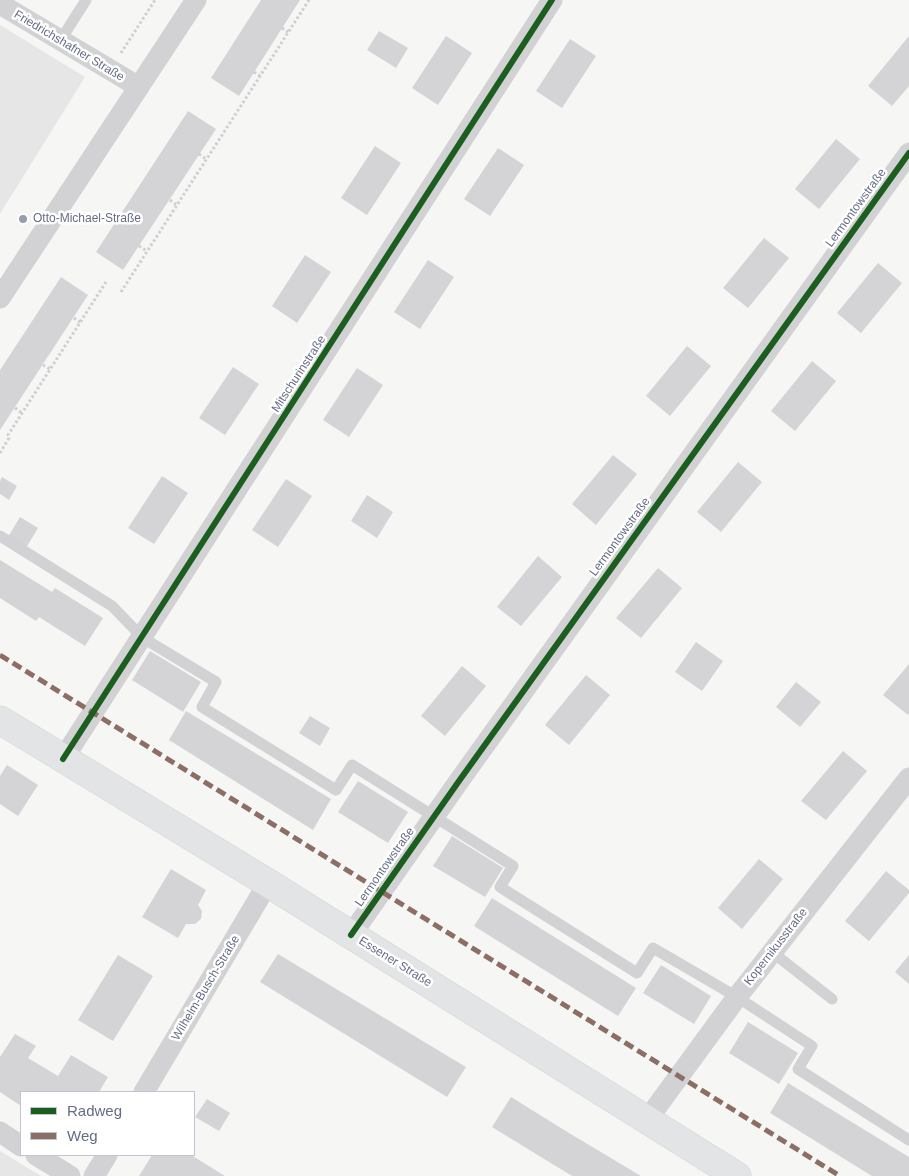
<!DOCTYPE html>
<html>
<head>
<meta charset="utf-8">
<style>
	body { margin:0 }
	#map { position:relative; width:909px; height:1176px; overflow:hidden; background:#f6f6f5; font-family:Arial,sans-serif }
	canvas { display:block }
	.legend { position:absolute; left:20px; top:1091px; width:175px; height:65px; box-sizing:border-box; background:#fff; border:1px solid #c1c5cf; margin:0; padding:6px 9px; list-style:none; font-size:15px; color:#656d86 }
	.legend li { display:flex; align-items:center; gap:10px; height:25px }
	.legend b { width:25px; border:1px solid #c1c5cf }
</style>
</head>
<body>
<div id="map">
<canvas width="909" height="1176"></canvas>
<ul class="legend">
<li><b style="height:6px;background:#1b5e20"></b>Radweg</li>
<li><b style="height:6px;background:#8d6e63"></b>Weg</li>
</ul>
</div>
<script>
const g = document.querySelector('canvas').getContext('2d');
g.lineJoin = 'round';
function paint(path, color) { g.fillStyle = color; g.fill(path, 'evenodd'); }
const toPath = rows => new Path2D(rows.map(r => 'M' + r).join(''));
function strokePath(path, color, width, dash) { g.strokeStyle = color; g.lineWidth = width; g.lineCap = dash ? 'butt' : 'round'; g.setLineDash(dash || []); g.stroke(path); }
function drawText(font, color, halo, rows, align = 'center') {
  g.font = font + ' Arial,sans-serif'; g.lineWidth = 5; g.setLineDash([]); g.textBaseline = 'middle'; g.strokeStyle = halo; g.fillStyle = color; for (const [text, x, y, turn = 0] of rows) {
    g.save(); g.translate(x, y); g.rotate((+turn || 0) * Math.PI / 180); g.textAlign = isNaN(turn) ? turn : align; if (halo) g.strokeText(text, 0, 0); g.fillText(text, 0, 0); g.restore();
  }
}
paint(toPath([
	[0,25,85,77,0,214],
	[0,1151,41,1176,0,1176]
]), '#e6e6e7');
paint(toPath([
	[261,0,300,0,239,96,211,78],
	[379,31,408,48,396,68,367,50],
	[446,36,472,53,438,105,412,88],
	[909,36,909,86,892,106,868,86],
	[570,39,596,56,562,108,536,91],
	[188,111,216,129,123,270,96,252],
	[836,139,860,159,819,209,795,189],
	[375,146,401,163,367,215,341,198],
	[498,148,524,165,490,216,464,199],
	[764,238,789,258,748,308,723,288],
	[305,255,331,272,297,323,272,306],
	[428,260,454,277,420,329,394,312],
	[878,263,902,283,861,333,837,313],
	[61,277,88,295,0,430,0,370],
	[687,346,711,366,670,416,646,396],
	[812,361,836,381,795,431,771,411],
	[233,367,259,384,225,435,199,418],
	[357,368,383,385,349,437,323,420],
	[613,455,637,474,596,525,572,504],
	[738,462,762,482,721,532,697,512],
	[162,476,188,493,154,544,128,528],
	[2,477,17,486,9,500,0,494,0,481],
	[286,479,312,496,278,547,252,530],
	[367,495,393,512,377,538,351,521],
	[20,517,38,528,26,548,8,537],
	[538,556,562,577,521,626,497,607],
	[0,560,52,592,55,588,103,618,85,646,39,617,36,621,0,598],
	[658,568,682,588,641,638,616,618],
	[696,642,723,661,702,691,675,672],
	[150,651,201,682,183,712,132,680],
	[909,664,909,713,908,715,883,695],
	[462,666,486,686,445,736,421,716],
	[586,675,610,695,569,745,545,725],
	[796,682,821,702,800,727,776,707],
	[186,711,331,799,313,830,169,740],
	[310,716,330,728,320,746,299,733],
	[843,751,867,771,826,820,801,801],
	[7,765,38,785,18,816,0,804,0,776],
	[358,781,408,812,388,843,338,812],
	[452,836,503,868,485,897,433,866],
	[759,859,783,879,742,929,718,908],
	[171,869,206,890,198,905,202,911,201,919,195,924,186,924,178,938,142,917],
	[886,871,909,890,909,893,869,941,845,921],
	[492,898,636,988,618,1016,474,926],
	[278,954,466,1067,447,1097,260,982],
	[118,955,153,976,113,1041,78,1020],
	[909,955,909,984,895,972],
	[661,965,711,996,694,1024,643,993],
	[748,1022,798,1053,779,1084,729,1053],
	[15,1034,36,1046,28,1058,58,1076,71,1055,108,1077,99,1092,21,1092,21,1106,0,1092,0,1057],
	[788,1083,909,1157,909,1176,872,1176,770,1113],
	[511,1097,569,1133,641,1176,572,1176,492,1127],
	[207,1099,230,1113,219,1131,195,1117],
	[152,1155,191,1155,225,1176,139,1176]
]), '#d4d4d6');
const secondary = toPath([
	[0,720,268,883,737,1176]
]);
strokePath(secondary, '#d3d4d5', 29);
strokePath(toPath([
	[282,28,288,32],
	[121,53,155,0],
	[254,72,260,76],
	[199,154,206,159],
	[170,200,177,205],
	[139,246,147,251],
	[121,292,309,0],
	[74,318,80,322],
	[43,365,50,369],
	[15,408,22,413],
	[0,453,9,438,8,435,106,282]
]), '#cfcfd0', 3, [2.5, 2.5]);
strokePath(toPath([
	[60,41,86,0],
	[0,536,112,606,143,638,216,682,202,707,336,790,352,765,513,866,500,887,637,973,653,948,737,997,812,1046,798,1069,909,1140],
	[772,952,832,999]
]), '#d2d2d4', 11);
strokePath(toPath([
	[0,4,139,87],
	[0,298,196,0],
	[63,759,552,0],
	[351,935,459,781,909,153],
	[144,1092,268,883],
	[647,1120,737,997,909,778],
	[0,1132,21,1146],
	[36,1155,70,1176],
	[94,1176,107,1155]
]), '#d2d2d4', 21);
strokePath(secondary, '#e3e4e5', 28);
strokePath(toPath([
	[0,655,840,1176]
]), '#8d6e63', 5, [10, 5]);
strokePath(toPath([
	[63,759,552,0],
	[351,935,459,781,909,153]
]), '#1b5e20', 6);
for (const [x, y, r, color] of [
	[23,219,5,"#989dad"]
]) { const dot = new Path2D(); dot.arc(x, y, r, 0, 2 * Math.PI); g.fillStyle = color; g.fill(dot); strokePath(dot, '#fff', 2); }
drawText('12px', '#656d86', '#fff', [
	["Friedrichshafner Straße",69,46,31],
	["Lermontowstraße",856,208,-54],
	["Mitschurinstraße",299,374,-57],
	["Lermontowstraße",620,537,-54],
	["Lermontowstraße",385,867,-55],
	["Kopernikusstraße",776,947,-52],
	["Essener Straße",395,962,32],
	["Wilhelm-Busch-Straße",206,988,-59]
]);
drawText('12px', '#656d86', '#fff', [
	["Otto-Michael-Straße",33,219]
], 'left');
</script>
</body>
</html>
